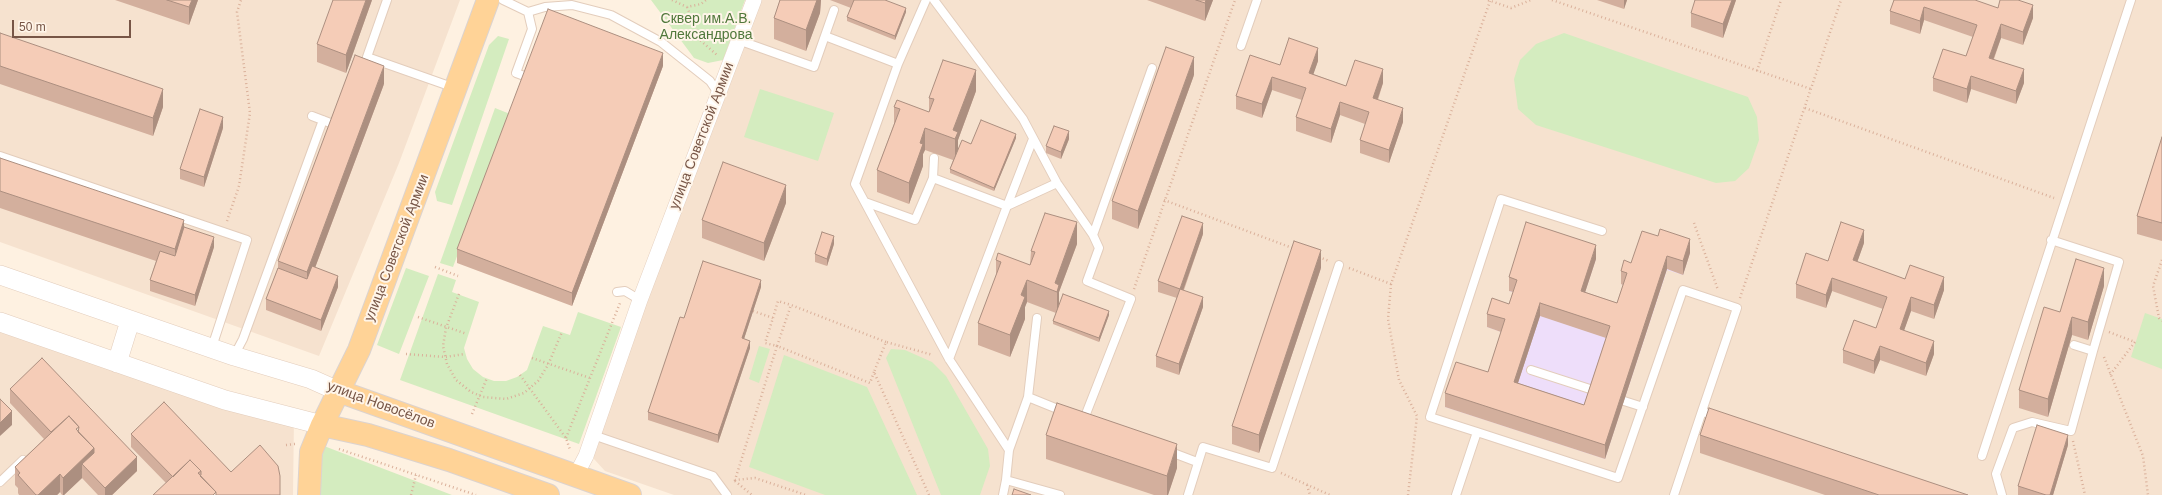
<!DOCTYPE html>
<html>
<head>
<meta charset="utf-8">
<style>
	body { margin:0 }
	#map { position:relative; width:2162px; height:495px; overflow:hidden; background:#fef1e1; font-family:Helvetica,sans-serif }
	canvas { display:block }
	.scale { position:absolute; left:12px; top:20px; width:119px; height:18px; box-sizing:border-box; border:2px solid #775546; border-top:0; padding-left:5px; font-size:12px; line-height:14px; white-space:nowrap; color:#775546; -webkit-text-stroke:3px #fff5e9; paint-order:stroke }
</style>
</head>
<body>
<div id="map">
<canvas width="2162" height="495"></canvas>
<div class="scale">50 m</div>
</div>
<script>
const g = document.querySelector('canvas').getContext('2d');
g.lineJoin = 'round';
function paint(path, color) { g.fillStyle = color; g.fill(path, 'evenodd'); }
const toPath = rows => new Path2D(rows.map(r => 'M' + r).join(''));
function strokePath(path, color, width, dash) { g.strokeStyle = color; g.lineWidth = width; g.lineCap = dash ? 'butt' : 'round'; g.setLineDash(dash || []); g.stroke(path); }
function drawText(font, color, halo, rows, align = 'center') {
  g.font = font + ' Helvetica,sans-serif'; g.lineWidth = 4; g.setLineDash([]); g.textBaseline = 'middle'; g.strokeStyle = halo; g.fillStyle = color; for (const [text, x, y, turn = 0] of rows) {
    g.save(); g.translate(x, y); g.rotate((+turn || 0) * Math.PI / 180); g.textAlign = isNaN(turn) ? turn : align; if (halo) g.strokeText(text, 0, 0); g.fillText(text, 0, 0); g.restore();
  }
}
paint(toPath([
	[0,0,460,0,399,163,319,356,0,242],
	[761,0,2162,0,2162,495,674,495,605,471,594,459,594,442],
	[0,317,294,417,293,495,0,495]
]), '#f6e2cf');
paint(toPath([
	[1690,253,1683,275,1667,270,1605,459,1445,407,1456,375,1487,385,1504,333,1487,327,1492,312,1509,317,1517,294,1509,291,1596,259,1581,304,1617,316,1627,286,1621,284,1624,274]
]), '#eedefa');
paint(toPath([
	[651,0,745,0,723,60,708,63,694,58],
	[1564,33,1748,97,1757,117,1759,140,1749,168,1735,181,1716,183,1536,125,1518,109,1514,79,1520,60,1536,44],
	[498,36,509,39,452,205,437,201,435,192,489,45],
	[760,89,834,113,818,161,744,137],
	[495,108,510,114,453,267,440,263],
	[406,268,429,276,399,354,377,345],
	[438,274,456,280,452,292,479,302,464,348,467,359,473,369,483,377,494,381,506,381,517,377,527,370,543,326,570,335,578,312,621,327,579,444,400,380],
	[2145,313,2162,319,2162,369,2131,357],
	[759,346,770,349,759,383,749,379],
	[891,349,905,350,932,362,946,376,988,449,990,466,980,495,941,495,886,358],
	[784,355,867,387,917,495,825,495,749,467],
	[324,446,452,495,318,495,319,456]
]), '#d4ecbf');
const service = toPath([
	[387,0,367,57,455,88],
	[503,0,528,12,545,7,572,5,611,15,661,42,710,81,718,93],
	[934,0,1023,119,1057,183,1093,235,1099,248,1087,281,1131,299,1084,419,1080,417],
	[825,36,898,64,855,184,949,359,1009,450],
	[738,40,814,67,834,10],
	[1241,46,1257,0],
	[898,64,926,0],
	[527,77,516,73,532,29,528,12],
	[312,116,333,124],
	[0,156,247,240,212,347],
	[934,158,933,178,1007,206,949,359],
	[865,202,915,220,933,178],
	[1007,206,1033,139],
	[1007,206,1057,183],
	[1093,235,1152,68],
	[2051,240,2119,262,2093,351,2074,345],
	[617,292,625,291,640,300],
	[234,356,243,339,323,120],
	[1531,370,1593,390],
	[1028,397,1037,318],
	[1624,401,1643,407],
	[1477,432,1430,417,1501,199,1602,231],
	[593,435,713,476,727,495],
	[1168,451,1197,462],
	[1982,456,2131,0],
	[1006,480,1060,495],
	[0,482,23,460],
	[1003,495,1006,480,1009,450,1028,397,1065,412],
	[1188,495,1203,447,1272,468,1339,265],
	[1456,495,1477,432,1618,478,1683,290,1737,308,1702,411],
	[1674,495,1702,411,1706,413],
	[2002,495,1996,474,2013,428,2032,422,2071,431,2093,351]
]);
const minor = toPath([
	[576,475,586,456,640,300,754,0]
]);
const tertiary = toPath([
	[0,275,234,356,311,379,338,391],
	[0,322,225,400,322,425],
	[117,363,130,321]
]);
const primary = toPath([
	[338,391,630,495],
	[322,425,368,435,449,460,548,495],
	[309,495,311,452,322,425,359,350,488,0]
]);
strokePath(service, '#e3cdbc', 10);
strokePath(minor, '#e3cdbc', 16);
strokePath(tertiary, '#e3cdbc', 20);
strokePath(primary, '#dcd3cf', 24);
strokePath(toPath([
	[672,0,687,7,701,4,706,0],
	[1488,0,1511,8,1531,0],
	[1552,0,1811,89],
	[687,7,701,41,717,55],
	[1757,71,1781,0],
	[1805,108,2054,198],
	[1164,200,1295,249],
	[227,221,239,186,250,113,237,12,241,0],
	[1694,223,1718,290],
	[1319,257,1329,261],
	[2162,260,2153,286,2159,318,2162,321],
	[435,267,458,276],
	[1349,268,1391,284,1490,1],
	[1391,284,1388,319,1399,380,1417,416,1408,495],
	[1134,289,1235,0],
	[459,294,446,328,443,346,447,364,456,380,471,392,483,397,506,399,524,393,538,381,548,365,562,332],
	[1740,298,1841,0],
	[753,311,773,318,765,343,777,346,735,480,755,478,806,495],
	[418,317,467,334],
	[773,318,778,301,791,305],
	[2109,332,2135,342,2110,375],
	[406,354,445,357,465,354],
	[2104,357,2143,456,2148,495],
	[532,358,590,378],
	[874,372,870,383,777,346,791,305,886,342],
	[520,375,566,438,570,450],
	[472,414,487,378],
	[566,438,620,303],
	[2073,441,2085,495],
	[286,445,295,444],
	[339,449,476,495],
	[1281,473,1330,495],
	[735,481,752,495],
	[1307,485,1310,495],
	[411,495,416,475],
	[929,495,874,372,886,342,933,355]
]), '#dab09a', 2.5, [1, 3]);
strokePath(service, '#fff', 8);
strokePath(minor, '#fff', 15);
strokePath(tertiary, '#fff', 19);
strokePath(primary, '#ffd397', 22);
paint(toPath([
	[115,0,198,0,189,25],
	[372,0,346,73,317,62,317,44],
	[780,0,821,0,820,13,806,51,774,39,774,18],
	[830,0,885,0,906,12,895,40,847,21,847,17,851,8],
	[1147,0,1213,0,1205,21],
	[1597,0,1627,0,1624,9],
	[1736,0,1723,38,1691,27,1691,13],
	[1894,0,1998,8,2033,18,2023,45,2001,38,1994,59,2024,83,2016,104,1971,89,1967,103,1933,91,1933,78,1966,56,1973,37,1924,20,1920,34,1890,24,1890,11],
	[0,33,163,107,153,136,0,84],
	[1318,61,1313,74,1346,86,1383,83,1378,100,1403,122,1389,163,1360,153,1360,140,1365,124,1340,115,1331,143,1296,131,1296,117,1302,100,1272,90,1262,118,1236,109,1236,96,1280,65],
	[663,66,572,306,457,263,457,249],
	[1194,75,1138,229,1112,219,1112,201],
	[384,84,315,268,338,287,321,331,266,310,266,299,278,268,278,261],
	[976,91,958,140,958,150,971,144,1016,138,994,191,950,173,950,169,953,160,925,150,923,154,923,166,909,204,877,192,877,170,894,124,894,107,929,112,929,98],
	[223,128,204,187,180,179,180,169],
	[2162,137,2162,241,2137,234,2137,216],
	[1069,139,1061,159,1046,153,1046,146],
	[0,158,184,227,214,247,195,306,150,291,150,280,156,261,0,208],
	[786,203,764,261,702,238,702,220],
	[1203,234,1184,290,1203,307,1179,375,1156,367,1156,356,1177,298,1158,292,1158,281],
	[1658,236,1690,253,1683,275,1667,269,1605,459,1445,407,1445,393,1488,372,1501,332,1487,327,1487,314,1509,304,1513,292,1509,291,1509,277,1596,259,1585,292,1617,303,1623,285,1621,284,1621,271,1631,263],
	[1540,316,1606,338,1584,405,1518,383],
	[1864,243,1857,262,1905,279,1944,290,1934,319,1911,311,1904,330,1934,354,1926,376,1880,360,1874,374,1843,363,1843,350,1876,328,1883,309,1832,291,1826,308,1796,298,1796,284,1828,261],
	[834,244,827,266,815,262,815,254],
	[1077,244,1059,292,1059,303,1109,315,1099,342,1053,324,1053,321,1056,313,1027,302,1025,307,1025,319,1010,357,978,345,978,323,996,277,996,260,1030,265,1031,251],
	[1321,268,1259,453,1232,444,1232,426],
	[2104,286,2088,340,2072,335,2048,417,2019,408,2019,390,2060,312],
	[761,287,744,339,750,348,718,443,648,420,648,412,684,318],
	[10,389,137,471,112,495,98,495,82,478,64,495,62,495,60,492,57,495,19,495,18,493,18,488,15,485,15,467,44,439,10,403],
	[131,434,231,472,278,466,166,483,131,447],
	[1046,435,1177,468,1168,495,1154,495,1046,459],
	[1700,435,1968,495,1825,495,1700,453],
	[2068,445,2053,495,2018,495,2018,486]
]), '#d3af9d');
paint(toPath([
	[192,0,198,0,189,25,189,7],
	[366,0,372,0,346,73,346,55],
	[816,0,821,0,820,13,806,51,806,30],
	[1206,0,1213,0,1205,21,1205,3],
	[1624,0,1627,0,1624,9],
	[1732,0,1736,0,1723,38,1723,24],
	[2033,5,2033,18,2023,45,2023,32],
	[1924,7,1924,20,1920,34,1920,21],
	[906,8,906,12,895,40,895,36],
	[2001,24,2001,38,1989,71,1989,58],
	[1318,48,1318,61,1309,87,1309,73],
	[663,53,663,66,572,306,572,293],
	[1194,57,1194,75,1138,229,1138,211],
	[384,66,384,84,307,289,307,272],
	[1383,69,1383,83,1373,112,1373,98],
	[2024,69,2024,83,2016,104,2016,91],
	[976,70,976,91,958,140,958,153,955,161,955,139,953,130],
	[1971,76,1971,89,1967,103,1967,89],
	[1272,77,1272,90,1262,118,1262,104],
	[163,89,163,107,153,136,153,118],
	[1340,102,1340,115,1331,143,1331,129],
	[1403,108,1403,122,1389,163,1389,150],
	[223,117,223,128,204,187,204,177],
	[925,128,925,150,923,154,923,166,909,204,909,183,920,143],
	[1069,131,1069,139,1061,159,1061,152],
	[1016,134,1016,138,994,191,994,188],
	[786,185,786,203,764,261,764,243],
	[184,220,184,238,175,267,175,249],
	[1077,222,1077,244,1059,292,1059,306,1057,314,1057,292,1055,283],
	[1203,223,1203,234,1180,299,1180,289],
	[1864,230,1864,243,1853,274,1853,260],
	[834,236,834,244,827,266,827,259],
	[214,237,214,247,195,306,195,295],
	[1690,239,1690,253,1683,275,1683,261],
	[1596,245,1596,259,1581,305,1581,291],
	[1321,250,1321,268,1259,453,1259,435],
	[1667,256,1667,269,1605,459,1605,445],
	[2104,268,2104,286,2088,340,2088,322],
	[338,276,338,287,321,331,321,320],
	[1944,277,1944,290,1934,319,1934,305],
	[1832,278,1832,291,1826,308,1826,295],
	[761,280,761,287,742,345,742,338],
	[1027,280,1027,302,1025,307,1025,319,1010,357,1010,335,1021,295],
	[1203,297,1203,307,1179,375,1179,364],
	[1911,297,1911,311,1900,342,1900,329],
	[1540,303,1540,316,1514,395,1514,382],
	[1109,311,1109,315,1099,342,1099,338],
	[2072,317,2072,335,2048,417,2048,399],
	[750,341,750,348,718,443,718,435],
	[1934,341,1934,354,1926,376,1926,363],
	[1880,346,1880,360,1874,374,1874,361],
	[12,411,12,425,0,436,0,423],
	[2068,435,2068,445,2053,495,2050,495],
	[1177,444,1177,468,1168,495,1167,495,1167,476],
	[94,448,94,466,82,464,82,478,64,495,63,495,63,478],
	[137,457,137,471,112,495,105,495,105,488],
	[60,474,60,492,57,495,38,495]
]), '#ac8f80');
const building = toPath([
	[167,0,192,0,189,7,167,0],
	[333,0,366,0,346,55,317,44,333,0],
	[780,0,817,0,806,30,774,18,780,0],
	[854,0,885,0,906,8,895,36,847,17,854,0],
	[1196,0,1206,0,1205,3,1196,0],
	[1695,0,1732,0,1723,24,1691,13,1695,0],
	[1894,0,1975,0,1998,8,2000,0,2018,0,2033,5,2023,32,2001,24,1989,58,2024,69,2016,91,1971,76,1967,89,1933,78,1943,49,1966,56,1977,25,1924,7,1920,21,1890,11,1894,0],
	[548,9,663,53,572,293,457,249,548,9],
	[0,33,163,89,153,118,0,66,0,33],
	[1289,38,1318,48,1309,73,1346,86,1355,60,1383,69,1373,98,1403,108,1389,150,1360,140,1369,112,1340,102,1331,129,1296,117,1306,88,1272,77,1262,104,1236,96,1250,55,1280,65,1289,38],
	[1166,47,1194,57,1138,211,1112,201,1166,47],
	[355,55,384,66,307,272,278,261,355,55],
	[943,60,976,70,953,130,958,132,955,139,925,128,920,143,923,144,909,183,877,170,900,109,894,107,897,100,929,112,934,99,929,98,943,60],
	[200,109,223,117,204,177,180,169,200,109],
	[981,120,1016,134,994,188,950,169,962,140,971,144,981,120],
	[1054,126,1069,131,1061,152,1046,146,1054,126],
	[2162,137,2162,223,2137,216,2162,137],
	[0,158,184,220,175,249,0,191,0,158],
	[723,162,786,185,764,243,702,220,723,162],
	[1045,213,1077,222,1055,283,1059,285,1057,292,1027,280,1021,295,1025,297,1010,335,978,323,1001,262,996,260,998,253,1030,265,1035,252,1031,251,1045,213],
	[1182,216,1203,223,1180,289,1203,297,1179,364,1156,356,1180,289,1158,281,1182,216],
	[1526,222,1596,245,1581,291,1617,303,1627,273,1621,271,1624,260,1631,263,1642,231,1658,236,1660,229,1690,239,1683,261,1667,256,1605,445,1445,393,1456,362,1488,372,1505,319,1487,314,1492,298,1509,304,1517,280,1509,277,1526,222],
	[1540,303,1610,326,1584,405,1514,382,1540,303],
	[1841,222,1864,230,1853,260,1905,279,1910,265,1944,277,1934,305,1911,297,1900,329,1934,341,1926,363,1880,346,1874,361,1843,350,1854,320,1876,328,1887,297,1832,278,1826,295,1796,284,1806,253,1828,261,1841,222],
	[184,227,214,237,195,295,150,280,160,251,175,256,184,227],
	[822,232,834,236,827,259,815,254,822,232],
	[1294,241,1321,250,1259,435,1232,426,1294,241],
	[2076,259,2104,268,2088,322,2072,317,2048,399,2019,390,2044,307,2060,312,2076,259],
	[703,261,761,280,742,338,750,341,718,435,648,412,680,317,684,318,703,261],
	[312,266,338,276,321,320,266,299,278,268,307,279,312,266],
	[1063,294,1109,311,1099,338,1053,321,1063,294],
	[42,358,137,457,105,488,82,464,94,453,94,448,78,432,79,427,69,416,51,432,10,389,42,358],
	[0,399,12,411,0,423,0,399],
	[164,402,231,472,260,445,278,466,280,476,280,495,216,495,216,492,200,476,201,475,201,471,190,460,173,477,131,434,164,402],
	[1057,403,1177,444,1167,476,1046,435,1057,403],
	[1709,408,1968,495,1879,495,1700,435,1709,408],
	[69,416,79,427,76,429,94,448,63,478,60,474,38,495,36,495,18,475,20,473,15,467,69,416],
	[2037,425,2068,435,2050,495,2046,495,2018,486,2037,425],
	[190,460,201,471,198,473,216,492,213,495,153,495,190,460],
	[1014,489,1031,495,1012,495,1014,489]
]);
paint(building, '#f5ccb7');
strokePath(building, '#ac8f80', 1);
drawText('14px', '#50783b', '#fff5e9', [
	["Сквер им.А.В.",706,19],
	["Александрова",706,35]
]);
drawText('14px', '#775546', '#fff5e9', [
	["улица Советской Армии",702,136,-69],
	["улица Советской Армии",397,248,-69],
	["улица Новосёлов",381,405,20]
]);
</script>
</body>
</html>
